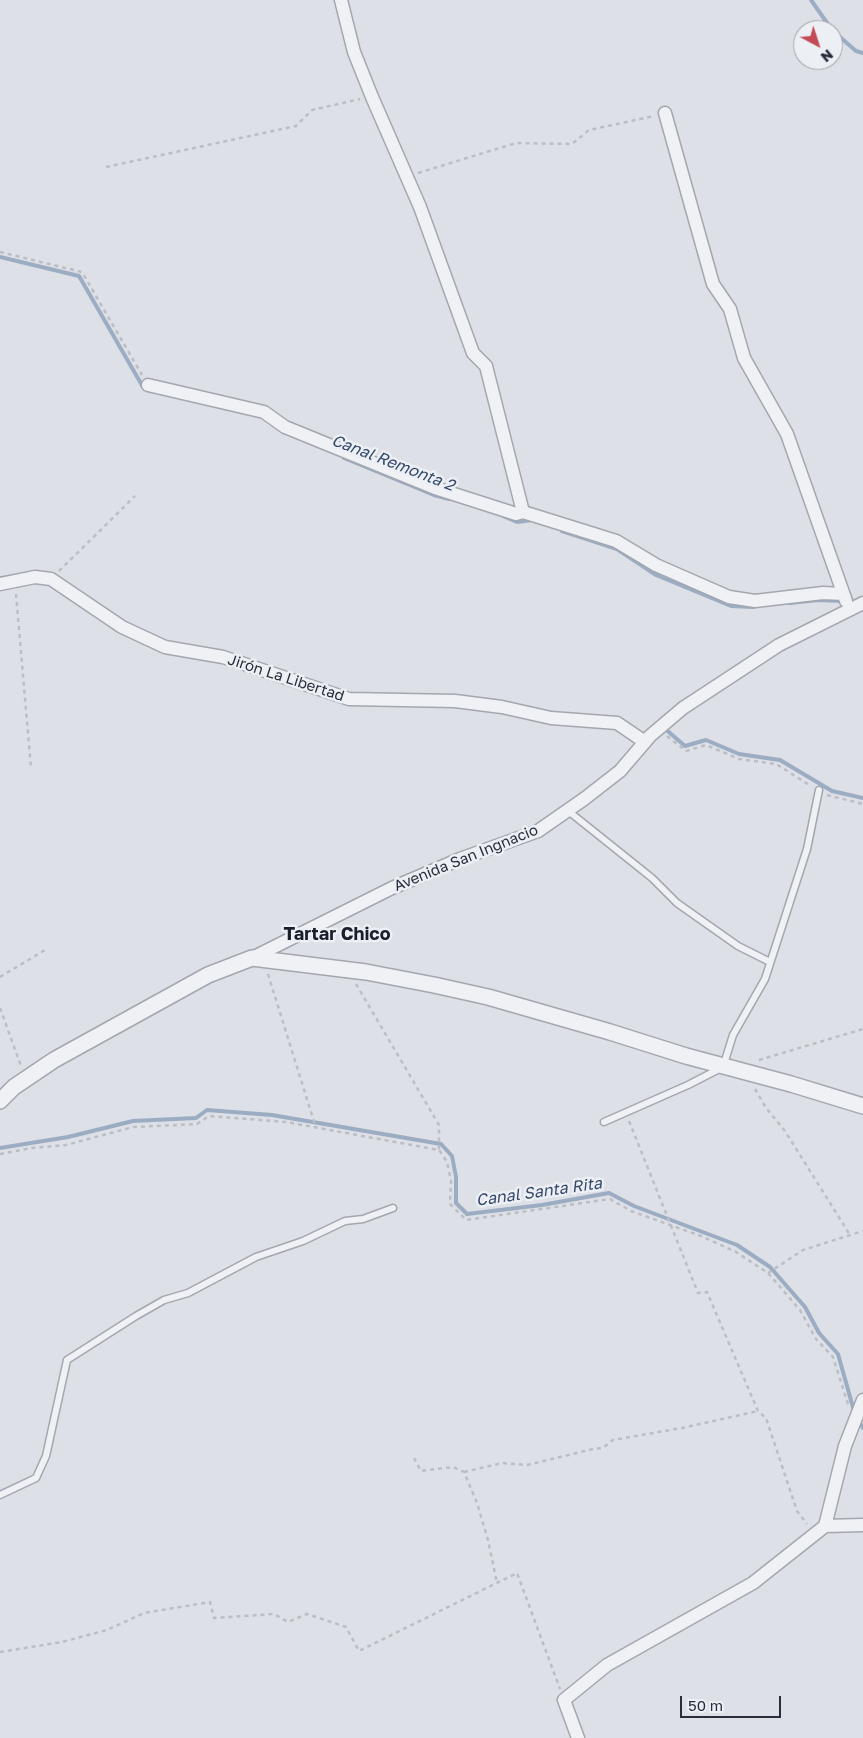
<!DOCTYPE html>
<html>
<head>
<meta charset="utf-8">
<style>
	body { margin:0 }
	#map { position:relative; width:863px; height:1738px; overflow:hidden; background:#dde0e6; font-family:"Golos Text",sans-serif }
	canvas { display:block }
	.north { position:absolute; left:793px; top:20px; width:50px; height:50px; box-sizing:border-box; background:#eceff4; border:1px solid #9ea2aa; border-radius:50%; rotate:140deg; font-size:14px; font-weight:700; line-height:20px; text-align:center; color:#282e3b }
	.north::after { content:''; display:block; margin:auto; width:18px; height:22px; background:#c24b55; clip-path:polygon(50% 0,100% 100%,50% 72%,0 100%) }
	.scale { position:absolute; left:680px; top:1696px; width:101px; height:22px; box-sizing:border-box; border:2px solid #282e3b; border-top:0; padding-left:6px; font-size:15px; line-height:18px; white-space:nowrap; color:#282e3b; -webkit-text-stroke:4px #eceff4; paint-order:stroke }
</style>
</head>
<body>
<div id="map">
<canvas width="863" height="1738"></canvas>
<div class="north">N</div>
<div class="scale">50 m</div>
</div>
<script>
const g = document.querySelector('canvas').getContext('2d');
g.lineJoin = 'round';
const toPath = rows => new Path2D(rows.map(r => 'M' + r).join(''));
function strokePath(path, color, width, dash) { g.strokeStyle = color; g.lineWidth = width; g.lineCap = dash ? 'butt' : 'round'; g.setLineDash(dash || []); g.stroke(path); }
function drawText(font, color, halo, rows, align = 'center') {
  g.font = font + ' "Golos Text",sans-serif'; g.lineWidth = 5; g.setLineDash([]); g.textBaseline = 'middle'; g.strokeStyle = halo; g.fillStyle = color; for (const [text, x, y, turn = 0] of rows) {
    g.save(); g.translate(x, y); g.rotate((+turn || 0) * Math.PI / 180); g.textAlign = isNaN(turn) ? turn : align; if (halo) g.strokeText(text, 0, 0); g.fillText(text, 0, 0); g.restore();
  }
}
strokePath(toPath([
	[811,0,832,30],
	[833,31,856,51,863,53],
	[0,257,79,276,143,387],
	[344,458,434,495,449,499],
	[503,516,517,522,532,520],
	[562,531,617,549,656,575,731,606,754,607],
	[790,603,818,600,843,601],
	[663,727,685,746,706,740,739,754,780,760,832,791,863,798],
	[0,1148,68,1137,133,1121,196,1118,207,1110,272,1115,441,1144,452,1156,456,1177,456,1203,467,1214,542,1205,609,1193,634,1206,737,1245,770,1267,805,1307,819,1333,838,1354,854,1411],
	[858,1420,863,1428]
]), '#9bacc3', 4);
const service = toPath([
	[567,810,652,878,677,903,738,946,770,962],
	[604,1122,688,1085,723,1067,733,1035,765,979,807,849,819,790],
	[0,1495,36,1478,46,1456,67,1360,136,1316,164,1300,188,1293,256,1257,303,1241,345,1221,363,1219,393,1208]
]);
const minor = toPath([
	[341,0,354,52,372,97,420,207,473,353,486,366,523,512],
	[665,113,713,284,730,309,744,358,787,434,846,601],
	[148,385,264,412,285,427,435,488,516,514,523,512,616,541,656,565,729,597,755,601,823,593,843,594],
	[0,584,35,577,51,579,122,627,165,647,223,657,349,699,455,701,502,707,551,718,617,723,645,742],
	[252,958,392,888,460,859,538,831,584,799,620,771,650,736,683,708,779,645,863,603],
	[825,1526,845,1446,863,1400],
	[578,1738,564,1700,607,1665,753,1583,825,1526,863,1525]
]);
const tertiary = toPath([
	[0,1101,14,1087,54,1060,208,975,252,958,366,972,434,985,488,997,610,1032,686,1056,791,1084,863,1106]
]);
strokePath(service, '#a3a7af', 9);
strokePath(minor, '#a3a7af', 15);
strokePath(tertiary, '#a3a7af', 18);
strokePath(toPath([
	[106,167,296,126,312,110,360,99],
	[418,173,516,143,572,144,589,130,654,116],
	[0,252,82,272,142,375],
	[59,571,135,496],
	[16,594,31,768],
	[667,736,686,751,706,745,739,759,776,764,811,786],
	[827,795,863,804],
	[268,974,316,1128],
	[0,977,45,950],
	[356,984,439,1125,439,1150],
	[0,1008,21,1066],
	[759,1060,863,1029],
	[755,1089,766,1108,785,1131,850,1235],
	[629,1121,698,1293,707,1292,758,1411,766,1418,797,1511,807,1524],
	[0,1154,32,1148,66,1145,133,1127,197,1124,209,1116,286,1122,439,1150,447,1162,451,1181,450,1204,466,1220,610,1199,631,1211,701,1236,736,1252,768,1273,800,1310,816,1339,833,1357,848,1404],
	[768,1273,803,1250,863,1231],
	[414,1458,421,1471,453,1467,464,1472,477,1503,488,1540,497,1583],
	[464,1472,502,1463,527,1465,593,1449,603,1448,613,1440,682,1428,758,1411],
	[0,1652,62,1642,107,1630,144,1613,210,1602,214,1618,274,1614,288,1622,307,1614,346,1627,359,1651,517,1573,560,1689]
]), '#bcbec5', 2.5, [4, 4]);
strokePath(service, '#f0f1f5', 6);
strokePath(minor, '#f0f1f5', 12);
strokePath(tertiary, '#f0f1f5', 15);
drawText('15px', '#282e3b', '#eceff4', [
	["Jirón La Libertad",286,678,18],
	["Avenida San Ingnacio",466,858,-22]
]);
drawText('italic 16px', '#364a6b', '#eceff4', [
	["Canal Remonta 2",393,463,21],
	["Canal Santa Rita",539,1192,-8]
]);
drawText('bold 18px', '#1a1f2c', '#eceff4', [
	["Tartar Chico",337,934]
]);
</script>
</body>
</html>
